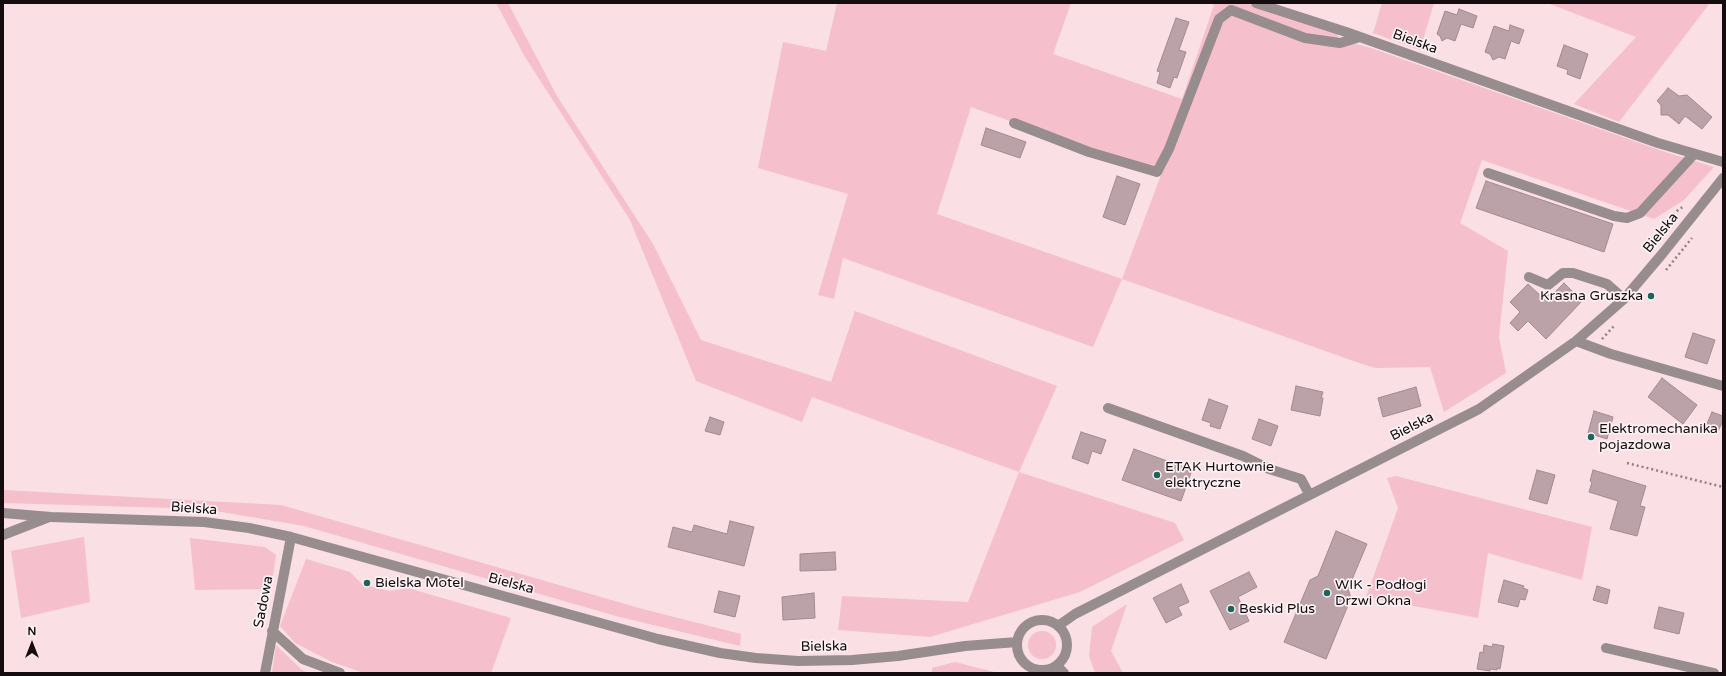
<!DOCTYPE html>
<html>
<head>
<meta charset="utf-8">
<style>
	body { margin:0 }
	#map { position:relative; width:1726px; height:676px; overflow:hidden; background:#fadfe5; font-family:"Varela Round",sans-serif }
	canvas { display:block }
	.frame { position:absolute; inset:0; border:4px solid #140c0e; pointer-events:none }
	.north { position:absolute; left:12px; top:624px; width:40px; height:40px; -webkit-text-stroke:3px #fcf1f4; paint-order:stroke; rotate:0deg; font-size:11px; font-weight:700; line-height:16px; text-align:center; color:#140c0e }
	.north::after { content:''; display:block; margin:auto; width:14px; height:18px; background:#140c0e; clip-path:polygon(50% 0,100% 100%,50% 72%,0 100%) }
</style>
</head>
<body>
<div id="map">
<canvas width="1726" height="676"></canvas>
<div class="frame"></div>
<div class="north">N</div>
</div>
<script>
const g = document.querySelector('canvas').getContext('2d');
g.lineJoin = 'round';
function paint(path, color) { g.fillStyle = color; g.fill(path, 'evenodd'); }
const toPath = rows => new Path2D(rows.map(r => 'M' + r).join(''));
function strokePath(path, color, width, dash) { g.strokeStyle = color; g.lineWidth = width; g.lineCap = dash ? 'butt' : 'round'; g.setLineDash(dash || []); g.stroke(path); }
function drawText(font, color, halo, rows, align = 'center') {
  g.font = font + ' "Varela Round",sans-serif'; g.lineWidth = 3.5; g.setLineDash([]); g.textBaseline = 'middle'; g.strokeStyle = halo; g.fillStyle = color; for (const [text, x, y, turn = 0] of rows) {
    g.save(); g.translate(x, y); g.rotate((+turn || 0) * Math.PI / 180); g.textAlign = isNaN(turn) ? turn : align; if (halo) g.strokeText(text, 0, 0); g.fillText(text, 0, 0); g.restore();
  }
}
paint(toPath([
	[496,3,508,3,557,96,653,244,701,340,831,382,855,311,1057,386,1019,472,1175,523,1184,540,1080,592,930,637,838,630,842,596,968,602,1019,472,812,397,802,422,696,381,630,220,525,57],
	[837,3,1071,3,1053,54,1182,99,1214,5,1209,3,1246,3,1338,34,1338,39,1371,48,1665,152,1714,167,1684,200,1654,219,1482,160,1460,223,1508,251,1499,337,1506,373,1444,412,1430,367,1376,368,1365,365,1122,279,1093,347,843,258,834,299,818,295,848,194,758,168,783,42,826,51],
	[971,107,1161,175,1122,279,937,214],
	[1382,3,1434,3,1420,50,1373,33],
	[1547,3,1710,3,1619,122,1574,104,1636,37],
	[1396,476,1592,527,1582,580,1488,553,1478,618,1366,597,1398,508,1387,478],
	[3,490,281,505,639,608,741,634,740,646,616,616,304,526,204,509,3,503],
	[84,537,90,602,21,618,11,551],
	[190,538,265,547,276,555,271,589,195,590],
	[306,559,350,572,362,584,389,591,408,588,511,618,491,673,364,673,332,662,295,643,280,626],
	[1127,604,1111,651,1123,673,1095,673,1089,656,1092,627],
	'1028 645a14 14 0 1 1 28 0a14 14 0 1 1-28 0Z',
	[276,645,302,670,308,673,272,673],
	[955,662,998,673,1000,673,932,673,932,668]
]), '#f5bfcc');
const building = toPath([
	[1459,9,1477,16,1473,28,1461,24,1455,41,1447,38,1442,41,1440,36,1437,34,1445,11,1457,15,1459,9],
	[1176,18,1189,22,1179,50,1186,52,1177,78,1174,77,1170,88,1157,83,1160,72,1157,71,1176,18],
	[1510,25,1524,30,1519,44,1511,41,1505,59,1499,57,1493,60,1490,54,1485,52,1494,26,1509,31,1510,25],
	[1564,45,1588,54,1580,79,1567,74,1568,70,1557,66,1564,45],
	[1668,88,1679,96,1687,95,1712,117,1702,129,1685,116,1679,124,1668,115,1661,115,1661,105,1657,101,1668,88],
	[986,128,1026,142,1020,158,981,145,986,128],
	[1117,176,1140,184,1125,225,1103,217,1117,176],
	[1486,181,1613,224,1604,252,1476,208,1486,181],
	[1564,283,1582,301,1546,339,1528,321,1518,331,1510,323,1520,312,1510,302,1528,284,1543,298,1549,292,1552,295,1564,283],
	[1693,333,1715,340,1707,364,1685,357,1693,333],
	[1662,378,1697,405,1683,424,1648,397,1662,378],
	[1296,386,1323,392,1321,398,1323,398,1320,416,1291,410,1296,386],
	[1416,387,1421,406,1383,417,1378,398,1416,387],
	[1209,399,1228,406,1220,429,1210,426,1211,423,1202,420,1209,399],
	[1594,411,1613,417,1607,439,1588,433,1594,411],
	[1712,412,1723,416,1723,421,1718,431,1706,426,1712,412],
	[710,417,724,422,720,435,705,431,710,417],
	[1259,419,1278,426,1271,446,1252,439,1259,419],
	[1081,432,1106,440,1101,454,1092,451,1088,464,1072,458,1081,432],
	[1134,449,1192,470,1181,501,1122,480,1134,449],
	[1537,470,1555,475,1547,504,1529,499,1537,470],
	[1593,470,1646,486,1640,506,1645,507,1637,536,1610,529,1618,501,1589,492,1592,482,1590,481,1593,470],
	[730,521,754,527,744,566,668,547,673,527,692,532,694,525,727,534,730,521],
	[1336,531,1367,544,1348,589,1351,598,1326,659,1284,642,1310,580,1318,576,1336,531],
	[835,552,836,570,800,571,800,554,835,552],
	[1249,572,1257,587,1238,597,1249,621,1230,630,1210,591,1249,572],
	[1504,580,1524,586,1523,588,1528,590,1525,600,1520,599,1518,607,1498,602,1504,580],
	[1181,584,1189,602,1178,607,1182,615,1166,623,1153,598,1181,584],
	[1597,586,1610,590,1607,604,1593,600,1597,586],
	[719,591,740,596,735,617,714,612,719,591],
	[814,593,815,618,783,620,782,597,814,593],
	[1659,607,1684,613,1679,634,1654,628,1659,607],
	[1493,644,1504,646,1500,669,1497,668,1497,670,1490,669,1490,671,1477,669,1480,652,1483,653,1484,645,1492,647,1493,644]
]);
paint(building, '#bba2a8');
strokePath(building, '#a28a90', 1);
strokePath(toPath([
	[1658,240,1665,223,1679,209,1683,207],
	[1666,270,1692,238],
	[1602,339,1615,325],
	[1627,463,1723,487]
]), '#917f83', 2.5, [2, 3]);
strokePath(toPath([
	[1256,3,1346,32,1658,143,1723,162],
	[1014,123,1089,152,1157,172,1169,149,1219,19,1231,10,1305,38,1340,43,1360,37],
	[1488,173,1614,216,1627,218,1640,213,1694,154],
	[1529,277,1548,285,1563,273,1573,273,1607,284,1624,299],
	[1576,341,1611,354,1723,386],
	[1108,408,1243,456,1269,469,1301,479,1309,494],
	[3,513,51,517,204,522,249,528,291,537,658,639,720,653,756,658,798,661,852,660,898,656,965,646,1017,642],
	[3,535,49,517],
	'1017 645a25 25 0 1 1 50 0a25 25 0 1 1-50 0Z',
	[1058,626,1075,614,1479,409,1576,341,1624,299,1663,253,1723,178],
	[272,631,303,659,340,673],
	[1606,648,1714,673],
	[1057,666,1064,673],
	[265,673,291,537]
]), '#978c8e', 10);
for (const [x, y, r, color] of [
	[1651,296,4,"#1c655c"],
	[1591,437,4,"#1c655c"],
	[1157,475,4,"#1c655c"],
	[367,583,4,"#1c655c"],
	[1327,593,4,"#1c655c"],
	[1231,609,4,"#1c655c"]
]) { const dot = new Path2D(); dot.arc(x, y, r, 0, 2 * Math.PI); g.fillStyle = color; g.fill(dot); strokePath(dot, '#fcf1f4', 1.5); }
drawText('14px', '#140c0e', '#fcf1f4', [
	["Bielska",1415,42,20],
	["Bielska",1661,233,-51],
	["Bielska",1412,427,-27],
	["Bielska",194,509,4],
	["Bielska",511,584,15],
	["Sadowa",264,602,-79],
	["Bielska",824,647,-1]
]);
drawText('14px', '#140c0e', '#fcf1f4', [
	["Krasna Gruszka",1643,296,"right"],
	["Elektromechanika",1599,429],
	["pojazdowa",1599,445],
	["ETAK Hurtownie",1165,467],
	["elektryczne",1165,483],
	["Bielska Motel",375,583],
	["WIK - Podłogi",1335,585],
	["Drzwi Okna",1335,601],
	["Beskid Plus",1239,609]
], 'left');
</script>
</body>
</html>
